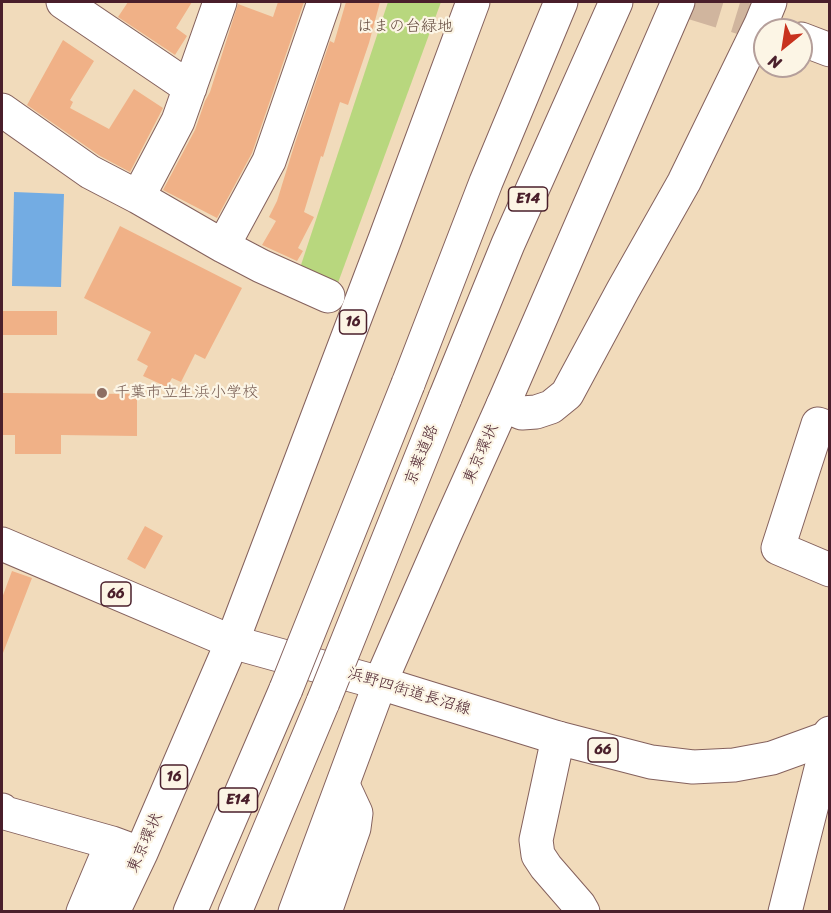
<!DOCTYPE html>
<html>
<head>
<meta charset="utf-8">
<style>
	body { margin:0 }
	#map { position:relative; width:831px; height:913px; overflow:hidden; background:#f1dbbb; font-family:Sriracha,sans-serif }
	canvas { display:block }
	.frame { position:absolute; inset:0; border:3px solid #4a1f2b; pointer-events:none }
	.north { position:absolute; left:753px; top:18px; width:60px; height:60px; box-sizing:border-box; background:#fcf5e5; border:2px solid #b59f9b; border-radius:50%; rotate:210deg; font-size:16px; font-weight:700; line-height:24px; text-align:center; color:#4a1f2b }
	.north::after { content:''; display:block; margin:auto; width:21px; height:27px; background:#c8321e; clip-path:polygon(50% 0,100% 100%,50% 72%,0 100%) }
</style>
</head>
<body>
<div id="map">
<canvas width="831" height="913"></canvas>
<div class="frame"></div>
<div class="north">N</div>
</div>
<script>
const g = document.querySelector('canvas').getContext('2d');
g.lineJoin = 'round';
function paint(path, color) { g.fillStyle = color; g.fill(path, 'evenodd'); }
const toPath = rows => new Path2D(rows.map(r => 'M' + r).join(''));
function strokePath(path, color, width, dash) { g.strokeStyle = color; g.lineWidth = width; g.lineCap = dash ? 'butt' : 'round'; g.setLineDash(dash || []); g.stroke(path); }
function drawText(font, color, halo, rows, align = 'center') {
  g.font = font + ' Sriracha,"Klee One",sans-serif'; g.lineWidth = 4.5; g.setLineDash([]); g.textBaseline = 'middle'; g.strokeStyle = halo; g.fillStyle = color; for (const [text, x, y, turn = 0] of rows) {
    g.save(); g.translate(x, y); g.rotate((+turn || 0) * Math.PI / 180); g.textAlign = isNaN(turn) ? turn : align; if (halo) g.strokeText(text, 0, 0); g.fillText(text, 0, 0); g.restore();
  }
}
paint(toPath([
	[388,2,441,2,335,291,299,271]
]), '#b8d77e');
paint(toPath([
	[14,192,64,194,61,287,12,286]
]), '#73ace3');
paint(toPath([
	[128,2,192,2,176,28,187,36,175,55,118,17],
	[278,2,304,2,252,153,217,218,163,190,195,130,205,101,210,92,238,4,273,17],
	[346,2,380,2,369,43,348,105,340,102,323,157,321,156,304,212,314,217,298,248,303,251,297,261,262,245,276,221,269,217,277,201,295,143,330,41,334,43],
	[63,40,94,61,70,100,73,102,70,108,109,129,134,89,163,108,130,172,100,156,27,105],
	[120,226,242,288,205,359,195,354,181,382,172,378,167,387,143,376,148,366,137,360,151,332,84,298],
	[2,311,57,311,57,335,2,335],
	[2,393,137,394,137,436,61,435,61,454,15,454,15,435,2,435],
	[145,526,163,536,145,569,127,559],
	[12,571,32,578,3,653,2,653,2,598]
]), '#f0b187');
strokePath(toPath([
	[689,2,761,24]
]), '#d0b59e', 33, [33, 16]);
const minor = toPath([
	[63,2,190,88],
	[801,39,830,50],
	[2,110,90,172,138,197,223,246,261,266,328,296],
	[138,197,178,121,220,2],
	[223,246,269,161,324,2],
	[503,405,522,413,536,412,551,407,567,394,623,290,684,182,761,24,770,2],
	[830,428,818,424,778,548,830,570],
	[558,738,536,840,538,855,546,867,579,905,583,912],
	[2,810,5,813,112,843],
	[83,912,112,843,131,850],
	[325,912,354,828,356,813,343,785],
	[785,912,830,733]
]);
const major = toPath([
	[2,544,232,642,380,683,558,738,651,762,693,767,734,765,772,758,830,737]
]);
const highway = toPath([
	[408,384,486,182,561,2],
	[445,398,508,244,616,2],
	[113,912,141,853,232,642,385,239,473,2],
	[190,912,286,689],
	[235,912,323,702],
	[295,912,380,683,446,532,503,405,678,2]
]);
strokePath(minor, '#84615d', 35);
strokePath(major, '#84615d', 35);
strokePath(highway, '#84615d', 35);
strokePath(minor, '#fff', 33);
strokePath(major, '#fff', 33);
strokePath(highway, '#fff', 33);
const highwayBridge = toPath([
	[286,689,408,384],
	[323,702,445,398]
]);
strokePath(highwayBridge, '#84615d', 35, []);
strokePath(highwayBridge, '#fff', 33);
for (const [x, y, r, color] of [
	[102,393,6,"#8d6e63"]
]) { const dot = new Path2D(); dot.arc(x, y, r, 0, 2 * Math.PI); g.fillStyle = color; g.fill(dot); strokePath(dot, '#fcf5e5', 2); }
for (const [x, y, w] of [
	[528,199,39],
	[353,322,27],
	[116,594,30],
	[603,750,30],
	[174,777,27],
	[238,800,39]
]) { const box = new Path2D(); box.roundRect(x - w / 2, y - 12, w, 24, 4.5); g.fillStyle = '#fcf5e5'; g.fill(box); strokePath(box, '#4a1f2b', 1.5); }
drawText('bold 15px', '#4a1f2b', null, [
	["E14",528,199],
	["16",353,322],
	["66",116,594],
	["66",603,750],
	["16",174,777],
	["E14",238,800]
]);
drawText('16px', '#664d40', '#fcf5e5', [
	["はまの台緑地",405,27]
]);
drawText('16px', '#785e54', '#fcf5e5', [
	["千葉市立生浜小学校",114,393]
], 'left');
drawText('16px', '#4a1f2b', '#fcf5e5', [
	["東京環状",481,454,-66],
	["京葉道路",422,455,-68],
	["浜野四街道長沼線",409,692,17],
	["東京環状",145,843,-66]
]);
</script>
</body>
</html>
